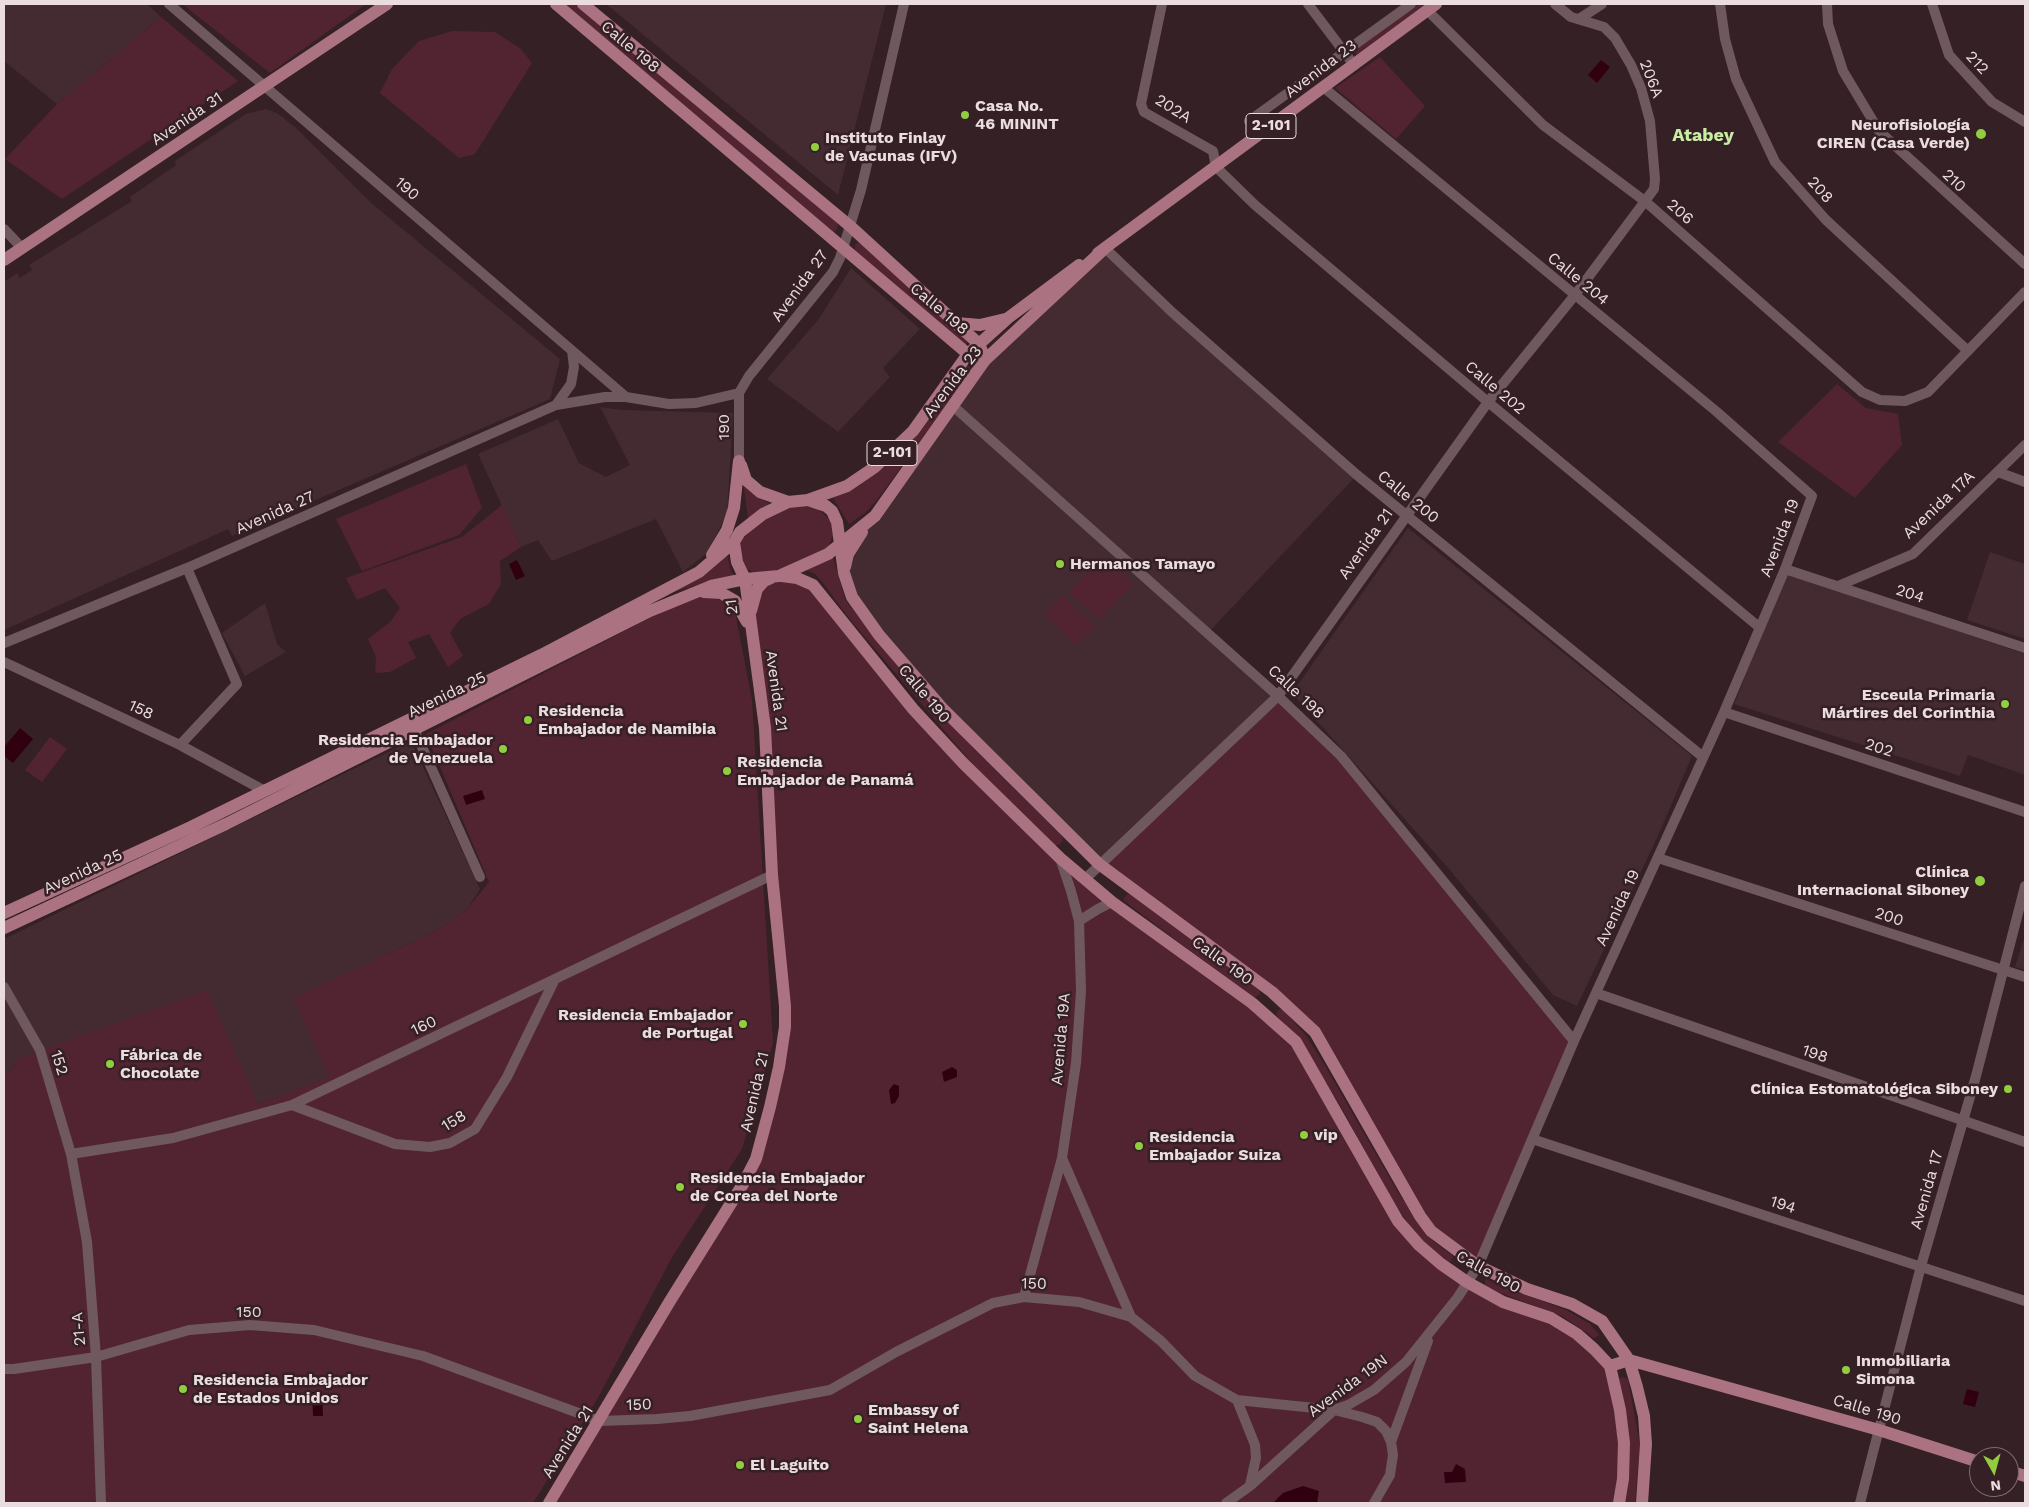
<!DOCTYPE html>
<html>
<head>
<meta charset="utf-8">
<style>
	body { margin:0 }
	#map { position:relative; width:2029px; height:1507px; overflow:hidden; background:#342025; font-family:"Work Sans",sans-serif }
	canvas { display:block }
	.frame { position:absolute; inset:0; border:5px solid #eadcdf; pointer-events:none }
	.north { position:absolute; left:1969px; top:1447px; width:50px; height:50px; box-sizing:border-box; background:#342025; border:1px solid #7d6b6f; border-radius:50%; rotate:173deg; font-size:14px; font-weight:700; line-height:20px; text-align:center; color:#eadcdf }
	.north::after { content:''; display:block; margin:auto; width:18px; height:22px; background:#91cd3f; clip-path:polygon(50% 0,100% 100%,50% 72%,0 100%) }
</style>
</head>
<body>
<div id="map">
<canvas width="2029" height="1507"></canvas>
<div class="frame"></div>
<div class="north">N</div>
</div>
<script>
const g = document.querySelector('canvas').getContext('2d');
g.lineJoin = 'round';
function paint(path, color) { g.fillStyle = color; g.fill(path, 'evenodd'); }
const toPath = rows => new Path2D(rows.map(r => 'M' + r).join(''));
function strokePath(path, color, width, dash) { g.strokeStyle = color; g.lineWidth = width; g.lineCap = dash ? 'butt' : 'round'; g.setLineDash(dash || []); g.stroke(path); }
function drawText(font, color, halo, rows, align = 'center') {
  g.font = font + ' "Work Sans",sans-serif'; g.lineWidth = 5; g.setLineDash([]); g.textBaseline = 'middle'; g.strokeStyle = halo; g.fillStyle = color; for (const [text, x, y, turn = 0] of rows) {
    g.save(); g.translate(x, y); g.rotate((+turn || 0) * Math.PI / 180); g.textAlign = isNaN(turn) ? turn : align; if (halo) g.strokeText(text, 0, 0); g.fillText(text, 0, 0); g.restore();
  }
}
paint(toPath([
	[4,4,147,4,161,17,57,104,4,61],
	[606,4,886,4,838,195],
	[266,109,277,113,295,127,370,202,560,359,550,399,232,536,228,529,215,535,4,630,4,282,17,273,20,278,32,270,29,265,132,201,130,197,176,165,175,161,232,123,246,114],
	[1105,248,1357,475,1207,634,1278,696,1099,864,942,708,852,597,848,554,985,360],
	[851,268,920,329,883,368,890,377,838,432,767,379,818,320],
	[600,407,623,410,733,413,727,514,707,553,683,572,656,519,552,561,538,540,521,547,478,454,558,419,579,463,606,477,630,465],
	[1408,528,1692,756,1657,838,1577,1006,1553,995,1450,870,1292,693],
	[1990,552,2025,564,2025,639,1967,620],
	[1786,573,2025,654,2025,775,1968,755,1960,776,1734,704],
	[265,603,277,644,286,652,245,676,222,633],
	[411,741,480,889,467,909,438,930,295,998,330,1077,258,1104,20,1058,4,1077,4,939],
	[2025,935,2025,970,2015,967]
]), '#442b31');
paint(toPath([
	[182,4,366,4,270,73],
	[563,4,576,4,835,220,838,225,837,229,834,232],
	[1418,4,1427,4,1357,55,1354,51],
	[161,17,238,81,62,199,5,159,57,104],
	[452,31,495,32,521,49,532,63,475,154,459,158,380,93,392,69,419,41],
	[1380,57,1425,106,1396,139,1335,88],
	[861,242,968,340,967,343,964,345,855,250,855,244],
	[966,366,970,367,971,371,877,500,865,513,849,524,833,498,876,474,902,452],
	[1837,384,1866,408,1898,414,1902,445,1855,498,1778,442],
	[466,464,482,508,459,535,362,571,336,519],
	[743,482,755,495,770,504,748,518],
	[502,505,521,547,500,561,501,584,489,604,460,619,450,633,463,656,448,667,429,634,408,642,416,658,390,672,375,673,376,657,368,639,390,622,400,608,385,588,357,600,346,578,462,537],
	[797,505,817,508,831,521,833,535,829,545,823,551,789,567,767,573,755,573,747,569,739,550,742,540,753,527,773,512],
	[727,555,731,571,735,576,715,579,671,593],
	[1102,555,1134,584,1099,620,1069,592],
	[833,557,845,599,876,639,974,749,1062,836,1063,841,1060,844,1055,846,977,769,852,622,823,583,814,573,805,570],
	[771,578,813,585,913,709,1060,858,1296,1042,1398,1221,1467,1282,1551,1318,1610,1366,1620,1410,1619,1503,1317,1503,1318,1501,1283,1493,1273,1503,549,1503,756,1159,785,1027,752,610],
	[697,596,711,597,726,602,735,612,752,700,773,1043,742,1149,671,1259,599,1396,533,1503,4,1503,4,1077,20,1058,207,990,258,1104,329,1077,294,998,438,930,467,909,489,882,426,734,671,607],
	[1062,596,1095,626,1077,645,1044,614],
	[1278,696,1341,756,1574,1041,1478,1266,1431,1231,1315,1032,1099,864],
	[50,737,67,749,42,782,25,770],
	[1127,894,1131,895,1260,991,1260,994,1254,998,1250,996,1123,900],
	[1282,1009,1305,1034,1324,1064,1399,1194,1433,1241,1453,1256,1452,1261,1448,1262,1428,1247,1413,1231,1392,1199,1341,1107,1301,1042,1276,1015,1278,1010],
	[1485,1279,1566,1310,1590,1324,1599,1335,1594,1338,1562,1316,1490,1289,1485,1285],
	[1622,1377,1628,1379,1640,1445,1635,1503,1624,1503,1619,1379]
]), '#522432');
paint(toPath([
	[1601,60,1610,67,1597,83,1588,75],
	[517,560,525,576,516,580,509,564],
	[20,728,33,739,13,763,4,756,4,747],
	[482,790,485,799,466,805,463,796],
	[952,1067,957,1070,957,1077,944,1082,942,1072],
	[894,1084,899,1086,899,1096,895,1103,891,1104,889,1090],
	[1967,1389,1979,1392,1975,1407,1963,1404],
	[322,1391,323,1416,313,1416,312,1392],
	[1456,1464,1465,1469,1466,1482,1445,1483,1444,1472,1452,1472],
	[1303,1486,1319,1491,1317,1503,1273,1503,1283,1493]
]), '#300011');
strokePath(toPath([
	[169,4,626,397],
	[1162,4,1141,104,1144,112,1213,151,1216,167,1255,205,1488,402,1759,627],
	[1308,4,1354,65],
	[1720,4,1725,39,1736,79,1775,162,1826,220,1968,351],
	[1827,4,1828,24,1843,71,1879,131,2025,264],
	[1932,4,1949,55,1992,102,2025,122],
	[1427,10,1543,125,1646,202,1862,392,1880,400,1905,401,1928,392,2025,292],
	[1579,19,1602,4],
	[1249,121,1411,4],
	[4,229,22,248],
	[1105,248,1173,313,1357,475,1703,757],
	[556,405,571,384,574,367,572,351],
	[953,406,1278,696,1341,756,1574,1041],
	[739,461,739,393],
	[1998,472,2025,482],
	[1785,569,2025,648],
	[1838,586,1913,554,2025,445],
	[4,643,187,568,556,405,605,397,626,397,669,404,696,403,739,393,749,376,833,272,840,258,861,190,904,4],
	[4,662,180,745,263,790],
	[1724,712,2025,812],
	[414,729,480,877],
	[180,745,237,684,187,568],
	[1658,858,2025,977],
	[1085,879,1278,696,1488,402,1575,295,1654,189,1655,179,1650,121,1641,88,1631,65,1615,38,1604,27,1571,17,1555,4],
	[1079,921,1098,909,1112,902],
	[4,987,40,1050,71,1154,87,1242,96,1357,101,1503],
	[1596,993,2025,1142],
	[292,1105,395,1144,430,1147,450,1143,475,1129,507,1077,554,981],
	[1532,1139,2025,1301],
	[71,1154,173,1138,292,1105,772,875],
	[1062,1158,1131,1317],
	[1024,1297,1062,1158,1076,1063,1081,991,1079,921,1071,891,1060,858],
	[4,1369,14,1369,96,1357,189,1330,250,1325,314,1330,423,1356,600,1421,657,1419,690,1416,830,1390,896,1352,993,1303,1024,1297,1079,1302,1131,1317,1161,1341,1195,1376,1237,1400,1334,1410,1362,1417,1377,1422,1386,1431,1391,1442],
	[1237,1400,1255,1445,1256,1458,1250,1485],
	[1226,1503,1250,1486,1334,1410,1348,1405,1374,1390,1406,1362,1458,1297,1478,1266,1574,1041,1724,712,1785,569,1812,496,1717,412,1323,87],
	[1374,1503,1390,1475,1393,1455,1391,1442,1428,1341],
	[1860,1503,1921,1266,1976,1076,2025,886]
]), '#70595e', 10);
strokePath(toPath([
	[556,4,968,354,976,357],
	[583,4,850,226,979,344,982,351],
	[1098,253,1436,4],
	[4,260,387,4],
	[956,323,980,325,1005,319],
	[741,465,746,480,760,492,788,502],
	[808,500,847,486,875,467,913,431,968,354,1008,318,1079,265],
	[712,555,727,530,734,508,739,461],
	[845,567,848,554,862,532],
	[782,576,797,578,813,585,913,709,963,763,1060,858,1112,902,1252,1003,1296,1042,1398,1221,1419,1245,1441,1264,1467,1282,1503,1302,1551,1318,1577,1334,1594,1349,1610,1366,1620,1410,1624,1443,1623,1479,1619,1503],
	[704,592,721,593,735,601,747,622],
	[751,611,757,589,764,581,771,578],
	[4,913,191,827,541,655,699,572,734,542],
	[4,928,226,824,650,611,711,586,745,579,779,576,828,554,875,516,985,360,1105,248],
	[1610,1366,1629,1360,1879,1430,1979,1462],
	[2009,1471,2025,1476],
	[549,1503,670,1301,743,1184,756,1159,770,1107,779,1067,785,1027,785,1006,772,875,765,728,745,579,737,562,734,542,740,532,763,514,788,502,808,500,826,506,832,511,837,522,844,573,852,597,879,635,942,708,1099,864,1272,992,1315,1032,1420,1216,1431,1231,1478,1266,1527,1289,1572,1304,1602,1321,1629,1360,1637,1387,1644,1416,1646,1444,1642,1503]
]), '#ab7381', 12);
for (const [x, y, r, color] of [
	[965,115,5,"#91cd3f"],
	[1981,134,6,"#91cd3f"],
	[815,147,5,"#91cd3f"],
	[1060,564,5,"#91cd3f"],
	[2005,704,5,"#91cd3f"],
	[528,720,5,"#91cd3f"],
	[503,749,5,"#91cd3f"],
	[727,771,5,"#91cd3f"],
	[1980,881,6,"#91cd3f"],
	[743,1024,5,"#91cd3f"],
	[110,1064,5,"#91cd3f"],
	[2008,1089,5,"#91cd3f"],
	[1304,1135,5,"#91cd3f"],
	[1139,1146,5,"#91cd3f"],
	[680,1187,5,"#91cd3f"],
	[1846,1370,5,"#91cd3f"],
	[183,1389,5,"#91cd3f"],
	[858,1419,5,"#91cd3f"],
	[740,1465,5,"#91cd3f"]
]) { const dot = new Path2D(); dot.arc(x, y, r, 0, 2 * Math.PI); g.fillStyle = color; g.fill(dot); strokePath(dot, '#342025', 2); }
for (const [x, y, w] of [
	[1271,126,50],
	[892,453,50]
]) { const box = new Path2D(); box.roundRect(x - w / 2, y - 12.5, w, 25, 4); g.fillStyle = '#342025'; g.fill(box); strokePath(box, '#eadcdf', 1); }
drawText('bold 15px', '#eadcdf', null, [
	["2-101",1271,126],
	["2-101",892,453]
]);
drawText('16px', '#eadcdf', '#342025', [
	["Calle 198",630,47,40],
	["212",1977,63,47],
	["Avenida 23",1321,69,-37],
	["206A",1651,79,69],
	["202A",1173,109,32],
	["Avenida 31",187,119,-34],
	["210",1954,181,43],
	["190",407,189,41],
	["208",1820,190,48],
	["206",1680,212,41],
	["Calle 204",1578,279,39],
	["Avenida 27",800,286,-54],
	["Calle 198",939,309,40],
	["Avenida 23",953,382,-53],
	["Calle 202",1495,388,40],
	["190",724,427,-90],
	["Calle 200",1408,497,39],
	["Avenida 17A",1939,505,-43],
	["Avenida 27",275,513,-24],
	["Avenida 19",1780,538,-69],
	["Avenida 21",1366,544,-55],
	["204",1910,594,18],
	["21",732,607,-96],
	["Avenida 21",776,691,82],
	["Calle 198",1296,692,43],
	["Calle 190",924,694,50],
	["Avenida 25",447,695,-26],
	["158",141,710,25],
	["202",1879,748,18],
	["Avenida 25",83,872,-25],
	["Avenida 19",1618,908,-65],
	["200",1889,917,18],
	["Calle 190",1222,961,36],
	["160",424,1026,-25],
	["Avenida 19A",1061,1039,-85],
	["198",1815,1054,19],
	["152",59,1063,72],
	["Avenida 21",755,1092,-77],
	["158",454,1121,-32],
	["Avenida 17",1927,1190,-74],
	["194",1783,1205,18],
	["Calle 190",1488,1272,29],
	["150",1034,1284,1],
	["150",249,1312],
	["21-A",79,1329,-95],
	["Avenida 19N",1348,1386,-36],
	["150",639,1405,-2],
	["Calle 190",1867,1410,17],
	["Avenida 21",568,1442,-58]
]);
drawText('bold 16px', '#eadcdf', '#342025', [
	["Casa No.",975,106],
	["46 MININT",975,124],
	["Neurofisiología",1970,125,"right"],
	["CIREN (Casa Verde)",1970,143,"right"],
	["Instituto Finlay",825,138],
	["de Vacunas (IFV)",825,156],
	["Hermanos Tamayo",1070,564],
	["Esceula Primaria",1995,695,"right"],
	["Mártires del Corinthia",1995,713,"right"],
	["Residencia",538,711],
	["Embajador de Namibia",538,729],
	["Residencia Embajador",493,740,"right"],
	["de Venezuela",493,758,"right"],
	["Residencia",737,762],
	["Embajador de Panamá",737,780],
	["Clínica",1969,872,"right"],
	["Internacional Siboney",1969,890,"right"],
	["Residencia Embajador",733,1015,"right"],
	["de Portugal",733,1033,"right"],
	["Fábrica de",120,1055],
	["Chocolate",120,1073],
	["Clínica Estomatológica Siboney",1998,1089,"right"],
	["vip",1314,1135],
	["Residencia",1149,1137],
	["Embajador Suiza",1149,1155],
	["Residencia Embajador",690,1178],
	["de Corea del Norte",690,1196],
	["Inmobiliaria",1856,1361],
	["Simona",1856,1379],
	["Residencia Embajador",193,1380],
	["de Estados Unidos",193,1398],
	["Embassy of",868,1410],
	["Saint Helena",868,1428],
	["El Laguito",750,1465]
], 'left');
drawText('bold 18px', '#caeda6', '#342025', [
	["Atabey",1703,136]
]);
</script>
</body>
</html>
